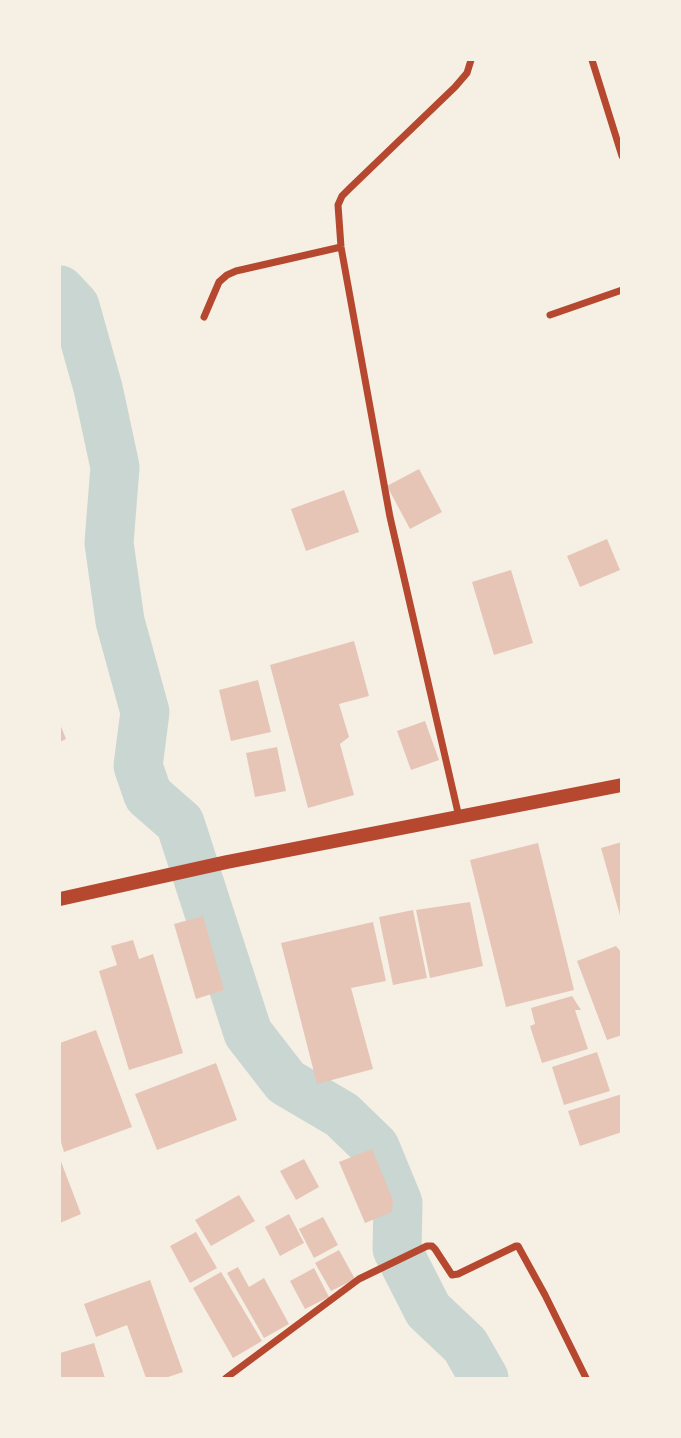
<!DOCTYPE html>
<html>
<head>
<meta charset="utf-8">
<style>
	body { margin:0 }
	#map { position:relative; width:681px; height:1438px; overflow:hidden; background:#f6efe4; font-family:"Zilla Slab",serif }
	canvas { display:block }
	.frame { position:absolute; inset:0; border:61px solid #f6efe4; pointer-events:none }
</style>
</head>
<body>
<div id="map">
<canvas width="681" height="1438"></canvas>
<div class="frame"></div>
</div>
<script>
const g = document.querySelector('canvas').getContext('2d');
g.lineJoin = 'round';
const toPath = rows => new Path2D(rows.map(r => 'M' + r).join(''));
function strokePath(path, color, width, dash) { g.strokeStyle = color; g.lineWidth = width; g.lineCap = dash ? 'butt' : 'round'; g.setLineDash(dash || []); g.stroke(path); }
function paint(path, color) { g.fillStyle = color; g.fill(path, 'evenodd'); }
strokePath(toPath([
	[60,290,75,306,98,388,115,467,109,543,120,621,145,712,138,766,148,795,180,823,248,1033,286,1082,342,1115,375,1147,398,1203,397,1249,428,1310,465,1345,484,1378]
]), '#c9d6d2', 49);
paint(toPath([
	[419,469,442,512,410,529,387,486],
	[344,490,359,532,306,551,291,509],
	[607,539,620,570,580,587,567,556],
	[511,570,533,643,494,655,472,582],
	[354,641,369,696,339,704,349,737,340,744,354,795,308,808,270,665],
	[258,680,271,732,231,741,219,690],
	[425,721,439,760,411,770,397,731],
	[60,724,66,739,60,742],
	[277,747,286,791,255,797,246,753],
	[622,842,622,919,621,919,601,848],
	[538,843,574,990,506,1007,470,860],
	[470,902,483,966,430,978,416,910],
	[413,910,427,978,393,985,379,917],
	[203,916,224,990,196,999,174,924],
	[373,922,386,981,351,988,373,1069,317,1084,281,943],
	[133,940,139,959,153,954,183,1053,129,1070,99,971,117,965,111,946],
	[616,946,622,953,622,1035,607,1040,577,961],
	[572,996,581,1010,575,1010,588,1049,542,1063,530,1026,535,1024,531,1008],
	[96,1030,132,1127,64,1152,60,1139,60,1043],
	[597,1052,610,1091,564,1105,552,1067],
	[216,1063,237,1120,157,1150,135,1094],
	[622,1094,622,1132,580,1146,568,1111],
	[372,1149,393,1200,392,1212,365,1223,339,1162],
	[60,1159,81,1214,60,1223],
	[304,1159,319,1187,296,1200,280,1171],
	[239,1195,255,1221,211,1246,195,1220],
	[289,1214,304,1243,280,1256,265,1227],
	[323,1217,338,1245,314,1258,299,1229],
	[196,1232,217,1268,190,1283,170,1246],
	[339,1250,355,1279,331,1291,315,1263],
	[238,1267,249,1287,264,1278,289,1324,264,1338,227,1273],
	[314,1268,329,1297,305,1309,290,1281],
	[221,1272,262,1341,233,1358,193,1288],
	[150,1280,183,1372,165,1378,146,1378,127,1325,96,1337,84,1304],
	[94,1343,105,1378,60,1378,60,1353]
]), '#e6c5b7');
strokePath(toPath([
	[592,60,622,156],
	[550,315,622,290],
	[204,317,219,282,227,275,236,271,341,247],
	[459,817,390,517,341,247,338,205,342,196,350,188,455,87,467,73,471,60],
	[226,1378,359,1279,427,1246,432,1246,435,1249,452,1275,458,1274,516,1246,518,1246,545,1295,586,1378]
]), '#b5482f', 7);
strokePath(toPath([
	[60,899,227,862,622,785]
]), '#b5482f', 14);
</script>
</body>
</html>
